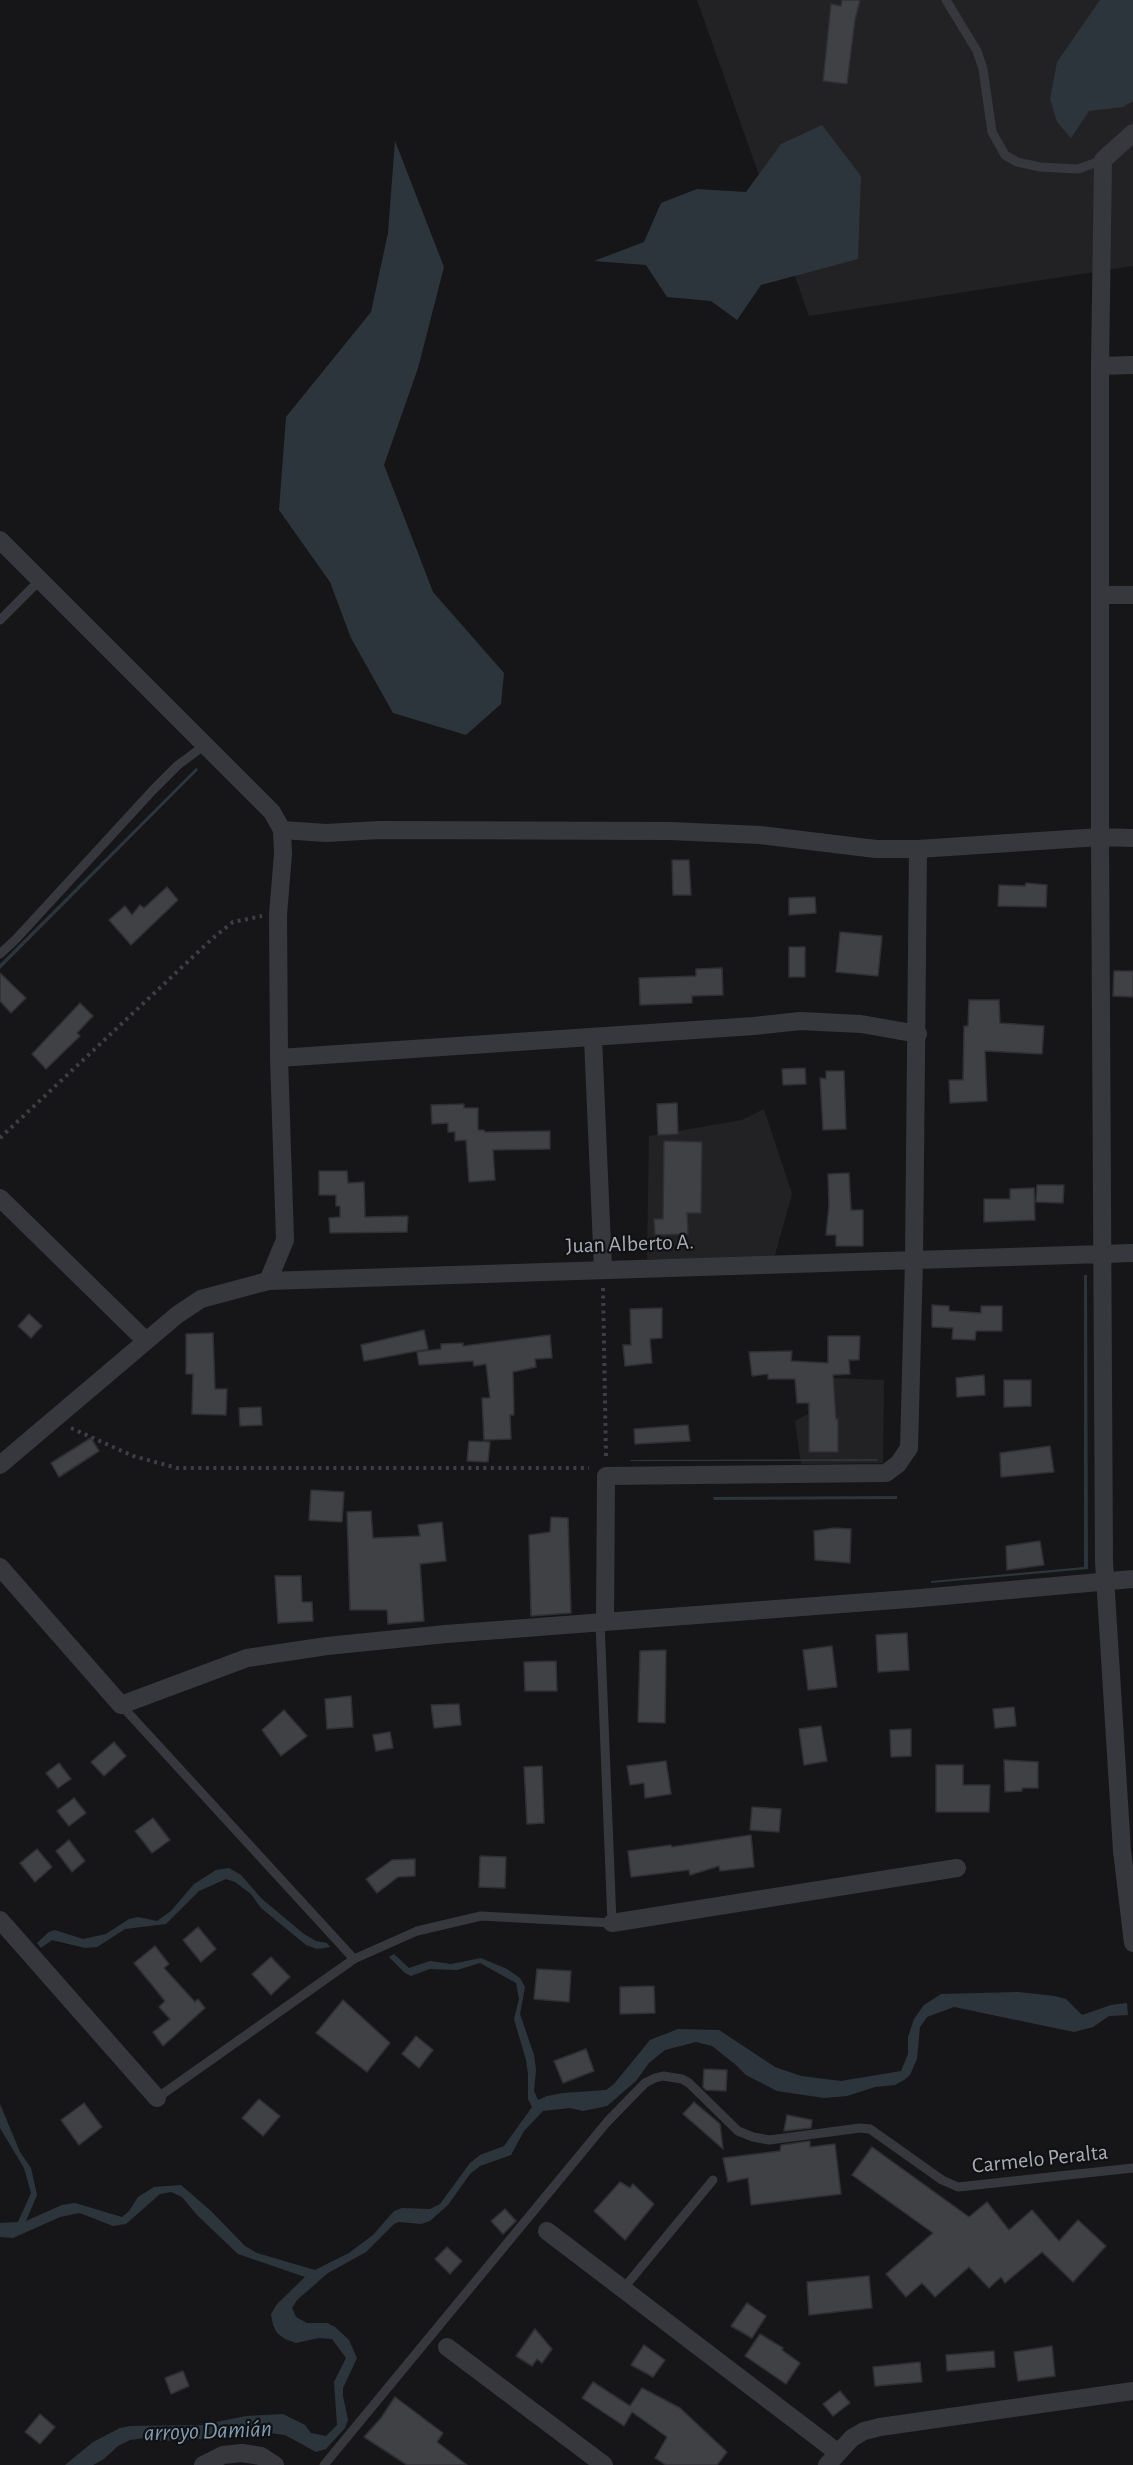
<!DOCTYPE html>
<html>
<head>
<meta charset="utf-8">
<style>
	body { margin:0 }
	canvas { display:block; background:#161618 }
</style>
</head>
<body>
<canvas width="1133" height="2465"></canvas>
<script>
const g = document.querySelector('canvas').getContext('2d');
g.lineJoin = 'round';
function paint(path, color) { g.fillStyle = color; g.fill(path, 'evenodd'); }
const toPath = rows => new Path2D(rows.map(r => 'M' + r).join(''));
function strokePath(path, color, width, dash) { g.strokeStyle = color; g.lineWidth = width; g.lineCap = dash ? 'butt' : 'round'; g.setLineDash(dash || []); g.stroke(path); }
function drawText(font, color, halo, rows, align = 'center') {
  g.font = font + ' "Alegreya Sans",sans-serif'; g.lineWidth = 4.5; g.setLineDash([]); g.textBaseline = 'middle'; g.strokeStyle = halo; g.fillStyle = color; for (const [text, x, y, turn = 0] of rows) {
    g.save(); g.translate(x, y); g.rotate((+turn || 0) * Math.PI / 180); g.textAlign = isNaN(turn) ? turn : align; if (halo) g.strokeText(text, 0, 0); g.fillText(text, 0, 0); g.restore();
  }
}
paint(toPath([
	[697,0,1133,0,1133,266,809,316],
	[764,1109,792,1194,773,1262,647,1259,649,1136,742,1120],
	[806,1377,884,1380,883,1463,801,1464,795,1421,808,1414]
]), '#222225');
paint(toPath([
	[1100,0,1133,0,1133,101,1123,107,1089,111,1071,138,1057,122,1050,99,1057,62],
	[822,125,861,176,858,259,761,285,737,320,711,301,667,297,646,265,594,261,644,242,661,203,697,189,746,192,781,144],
	[395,141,444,267,418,368,384,465,433,592,504,673,501,704,466,735,393,713,351,638,330,582,279,510,286,417,371,312,388,233],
	[196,768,198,770,0,969,0,964],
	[1084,1275,1087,1275,1088,1569,931,1583,931,1581,1084,1567],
	[878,1459,877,1461,630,1461,631,1460],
	[897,1496,897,1499,714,1500,713,1497],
	[229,1868,241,1875,262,1899,304,1934,316,1941,327,1943,330,1947,317,1949,306,1945,261,1908,251,1894,235,1882,226,1879,199,1891,166,1924,125,1929,97,1947,85,1948,52,1940,41,1948,37,1943,49,1932,55,1930,83,1939,106,1934,129,1919,138,1917,157,1921,171,1911,194,1884,216,1870],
	[394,1954,409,1968,430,1961,451,1964,481,1958,507,1969,520,1978,525,1987,520,2014,534,2055,536,2070,534,2091,538,2100,547,2096,563,2093,606,2090,614,2084,650,2040,678,2029,719,2030,775,2067,801,2076,841,2081,901,2071,908,2054,908,2037,914,2019,924,2005,941,1994,1018,1992,1055,1996,1066,1999,1082,2015,1111,2005,1127,2003,1128,2015,1109,2016,1093,2027,1074,2032,954,2007,927,2017,920,2027,917,2059,910,2075,904,2080,895,2085,875,2087,847,2096,824,2098,777,2091,746,2075,736,2065,712,2046,696,2042,665,2050,649,2063,636,2081,607,2106,583,2111,570,2108,543,2111,524,2131,511,2155,480,2166,470,2174,448,2205,430,2221,421,2224,399,2222,394,2224,366,2252,328,2273,297,2300,292,2308,296,2317,307,2323,327,2323,335,2327,349,2340,357,2358,343,2388,343,2396,348,2420,345,2428,326,2449,316,2452,285,2435,255,2431,200,2439,161,2441,144,2438,130,2440,118,2446,104,2459,93,2465,65,2465,93,2442,120,2428,130,2426,202,2425,246,2416,283,2414,305,2425,311,2433,326,2436,337,2425,334,2382,346,2358,332,2339,319,2338,296,2343,285,2339,277,2333,273,2325,271,2314,277,2304,305,2277,238,2254,197,2215,182,2197,171,2192,160,2194,126,2224,113,2226,80,2213,60,2217,13,2238,0,2237,0,2223,18,2222,31,2193,24,2168,0,2128,0,2104,20,2152,31,2168,37,2195,26,2221,62,2205,75,2203,122,2217,129,2211,138,2197,154,2187,181,2185,211,2211,245,2246,257,2253,315,2270,349,2253,373,2235,394,2211,402,2208,430,2209,440,2204,470,2163,480,2155,504,2146,532,2107,528,2099,528,2074,526,2060,514,2019,519,1999,516,1983,480,1963,457,1970,430,1969,411,1976,405,1973,389,1957]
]), '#2c353c');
const building = toPath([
	[842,0,860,0,855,20,847,84,823,81,831,4,841,6,842,0],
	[672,860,689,860,691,895,673,895,672,860],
	[1026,883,1047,885,1046,907,998,906,999,885,1025,886,1026,883],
	[167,887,178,900,131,945,109,920,125,906,132,915,140,905,144,908,167,887],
	[815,897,816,913,789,915,789,898,815,897],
	[840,932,882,936,878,976,836,972,840,932],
	[789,947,805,947,805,977,789,977,789,947],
	[722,968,723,995,692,996,692,1003,640,1005,639,978,696,976,696,969,722,968],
	[1114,971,1133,971,1133,997,1113,996,1114,971],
	[0,973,26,998,11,1013,0,1001,0,973],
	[969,1000,999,1000,1000,1023,1044,1026,1042,1054,985,1051,987,1101,950,1103,949,1080,963,1080,964,1026,968,1026,969,1000],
	[80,1003,93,1016,77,1033,80,1036,46,1069,32,1054,80,1003],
	[805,1068,806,1084,783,1085,782,1069,805,1068],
	[826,1071,844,1071,846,1129,823,1130,820,1078,826,1079,826,1071],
	[677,1103,678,1134,658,1135,657,1104,677,1103],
	[464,1104,464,1108,478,1108,478,1130,484,1130,485,1132,550,1131,550,1149,493,1150,495,1180,469,1182,466,1140,455,1141,455,1132,448,1132,448,1123,432,1124,431,1105,464,1104],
	[664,1141,702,1142,701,1213,687,1213,688,1234,655,1235,654,1219,663,1219,664,1141],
	[319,1171,347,1171,348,1183,364,1182,365,1217,408,1216,407,1232,330,1233,329,1218,340,1217,340,1206,336,1206,336,1195,319,1195,319,1171],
	[849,1173,851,1210,863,1210,863,1246,836,1246,836,1235,826,1235,829,1205,828,1174,849,1173],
	[1037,1185,1064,1185,1063,1203,1036,1202,1037,1185],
	[1034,1188,1035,1220,984,1222,984,1199,1010,1199,1010,1189,1034,1188],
	[932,1305,949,1306,949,1311,981,1313,981,1306,1002,1306,1002,1331,976,1331,975,1340,952,1339,953,1328,932,1327,932,1305],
	[662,1308,662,1338,650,1339,652,1363,625,1366,623,1345,631,1345,630,1309,662,1308],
	[29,1314,42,1326,31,1338,18,1326,29,1314],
	[424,1330,428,1349,364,1361,361,1345,424,1330],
	[213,1333,215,1389,227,1389,226,1415,192,1414,193,1374,186,1374,186,1334,213,1333],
	[550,1335,552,1358,535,1359,536,1367,513,1372,514,1415,510,1415,511,1439,484,1440,482,1398,490,1398,486,1364,474,1366,473,1361,419,1365,417,1352,441,1349,441,1344,463,1343,463,1346,550,1335],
	[828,1336,860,1336,859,1360,849,1360,850,1374,833,1375,836,1419,838,1419,838,1452,809,1452,809,1403,797,1403,795,1379,768,1379,768,1374,752,1376,749,1352,792,1351,791,1361,828,1363,828,1336],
	[984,1375,985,1395,957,1397,956,1378,984,1375],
	[1004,1380,1031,1380,1031,1406,1004,1407,1004,1380],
	[261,1407,262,1425,240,1426,239,1408,261,1407],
	[688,1425,690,1441,635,1444,634,1429,688,1425],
	[91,1438,99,1451,59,1477,51,1463,91,1438],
	[469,1441,490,1442,488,1462,467,1461,469,1441],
	[1050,1446,1054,1472,1001,1477,1000,1453,1050,1446],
	[311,1490,344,1492,342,1522,309,1520,311,1490],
	[371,1511,373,1538,420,1536,418,1525,442,1522,446,1561,420,1564,424,1621,388,1624,387,1610,350,1610,347,1512,371,1511],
	[551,1517,568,1518,571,1613,531,1616,529,1535,550,1532,551,1517],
	[834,1528,851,1529,850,1563,815,1560,814,1531,834,1528],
	[1040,1541,1044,1565,1007,1570,1006,1546,1040,1541],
	[275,1576,301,1576,302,1602,312,1602,313,1621,278,1623,275,1576],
	[907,1633,909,1670,878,1672,876,1635,907,1633],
	[832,1646,837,1687,808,1690,803,1650,832,1646],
	[666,1650,665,1723,638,1722,640,1651,666,1650],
	[556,1661,557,1691,525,1691,524,1662,556,1661],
	[351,1696,353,1727,327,1729,325,1699,351,1696],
	[459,1704,461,1725,434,1728,431,1705,459,1704],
	[1014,1707,1016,1726,995,1728,993,1709,1014,1707],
	[284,1710,307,1736,281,1756,262,1730,284,1710],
	[821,1726,827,1761,804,1765,799,1729,821,1726],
	[911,1729,911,1756,891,1757,890,1730,911,1729],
	[390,1732,393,1748,376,1751,373,1735,390,1732],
	[114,1742,126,1756,104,1776,91,1762,114,1742],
	[1004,1760,1038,1762,1038,1788,1022,1788,1022,1791,1005,1792,1004,1760],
	[666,1761,671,1794,645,1798,644,1783,630,1785,627,1766,666,1761],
	[59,1763,71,1779,58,1788,46,1773,59,1763],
	[936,1765,963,1765,963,1785,990,1785,989,1812,936,1812,936,1765],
	[542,1766,544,1823,527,1824,524,1767,542,1766],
	[74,1798,86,1813,69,1826,57,1811,74,1798],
	[752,1807,781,1809,779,1832,750,1830,752,1807],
	[153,1818,170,1840,152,1853,135,1831,153,1818],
	[751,1835,754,1867,720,1871,719,1866,690,1875,689,1870,631,1877,628,1851,671,1845,672,1847,751,1835],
	[69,1840,85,1861,72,1872,56,1851,69,1840],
	[37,1849,52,1867,35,1882,20,1863,37,1849],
	[480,1856,506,1857,505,1888,479,1887,480,1856],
	[415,1859,415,1876,398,1877,377,1893,366,1879,392,1860,415,1859],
	[198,1927,216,1949,201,1962,183,1940,198,1927],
	[155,1946,169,1964,164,1968,195,2002,198,1999,205,2008,163,2046,153,2032,170,2019,159,2007,165,2001,134,1963,155,1946],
	[271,1957,290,1977,271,1995,252,1974,271,1957],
	[537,1969,571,1971,569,2002,534,1999,537,1969],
	[654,1986,655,2013,620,2014,620,1987,654,1986],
	[343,2000,390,2043,367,2072,316,2033,343,2000],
	[416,2036,433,2050,419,2068,402,2054,416,2036],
	[586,2049,594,2071,563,2083,554,2061,586,2049],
	[704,2069,727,2070,726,2091,706,2090,703,2087,704,2069],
	[259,2099,280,2116,263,2136,242,2118,259,2099],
	[694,2102,720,2124,723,2149,683,2114,694,2102],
	[84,2103,102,2127,79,2145,61,2120,84,2103],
	[787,2115,812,2120,811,2128,784,2131,787,2115],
	[810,2141,810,2147,835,2144,841,2194,751,2205,748,2178,728,2182,723,2158,780,2151,781,2145,810,2141],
	[872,2147,969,2217,987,2202,1009,2230,1032,2210,1059,2241,1078,2220,1106,2246,1073,2282,1042,2252,1005,2283,1001,2277,989,2288,969,2267,935,2297,922,2283,906,2297,886,2274,933,2233,852,2175,872,2147],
	[620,2182,630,2188,633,2184,654,2204,625,2240,594,2211,620,2182],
	[505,2209,516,2221,503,2234,491,2221,505,2209],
	[447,2247,462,2261,450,2274,435,2259,447,2247],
	[869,2276,872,2308,809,2315,807,2282,869,2276],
	[747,2303,766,2316,752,2338,731,2326,747,2303],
	[535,2329,552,2349,542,2363,537,2359,532,2366,516,2356,535,2329],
	[760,2334,783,2348,782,2350,800,2363,786,2384,745,2356,760,2334],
	[644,2345,665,2360,653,2377,631,2365,644,2345],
	[1052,2346,1055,2376,1018,2381,1014,2352,1052,2346],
	[994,2351,995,2367,947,2371,946,2355,994,2351],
	[920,2362,922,2382,875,2386,873,2367,920,2362],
	[183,2371,189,2386,171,2394,165,2378,183,2371],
	[593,2382,630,2406,642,2388,680,2408,727,2452,717,2465,666,2465,655,2458,667,2437,632,2412,624,2426,582,2398,593,2382],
	[840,2391,850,2403,833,2416,823,2404,840,2391],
	[395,2397,443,2433,437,2442,467,2465,407,2465,364,2437,381,2418,395,2397],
	[40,2414,55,2427,40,2444,25,2432,40,2414]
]);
paint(building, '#404145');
strokePath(building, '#303034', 1.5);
strokePath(toPath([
	[0,1138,213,938,233,922,262,916],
	[603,1288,606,1457],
	[71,1428,133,1456,177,1468,589,1468]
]), '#3d3f44', 4, [3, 4.5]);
strokePath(toPath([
	[946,0,977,51,983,69,992,132,1005,155,1017,162,1040,167,1078,169,1103,160],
	[0,620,40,580],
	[0,954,16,939,153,790,178,765,205,745],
	[121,1705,354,1959],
	[157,2098,354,1959,417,1931,481,1916,612,1923,600,1622],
	[623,2289,713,2180],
	[324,2465,607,2122,645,2083,655,2078,663,2076,682,2079,689,2083,738,2131,753,2137,769,2140,860,2128,870,2129,942,2180,958,2187,1133,2168]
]), '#37383d', 9);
strokePath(toPath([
	[1133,133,1103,160,1100,366,1100,837,1104,1561,1122,1851,1133,1943],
	[1100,366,1133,365],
	[0,540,272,812,282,830,283,854,278,915,279,1058,285,1240,268,1281],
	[1101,595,1133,595],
	[282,830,326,833,380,830,670,831,760,835,876,849,918,849,1100,837,1133,838],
	[593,1038,603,1269],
	[279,1058,754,1026,800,1021,861,1024,918,1034],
	[0,1198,146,1341],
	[0,1465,177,1315,201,1299,268,1281,1133,1253],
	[0,1567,121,1705,247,1658,327,1646,446,1634,921,1598,1133,1579],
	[605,1621,606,1476,886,1473,898,1464,909,1448,914,1261,918,849],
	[0,1920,157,2098],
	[612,1923,957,1868],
	[547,2231,837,2452],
	[447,2347,604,2465],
	[203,2465,223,2455,242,2453,261,2456,275,2465],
	[827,2465,852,2438,864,2431,880,2427,1133,2391]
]), '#37383d', 18);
drawText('22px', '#a8adb8', '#111113', [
	["Juan Alberto A.",630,1244,-2],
	["Carmelo Peralta",1040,2159,-6]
]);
drawText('italic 24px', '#7f9bb3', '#111113', [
	["arroyo Damián",208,2431,-2]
]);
</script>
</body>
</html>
